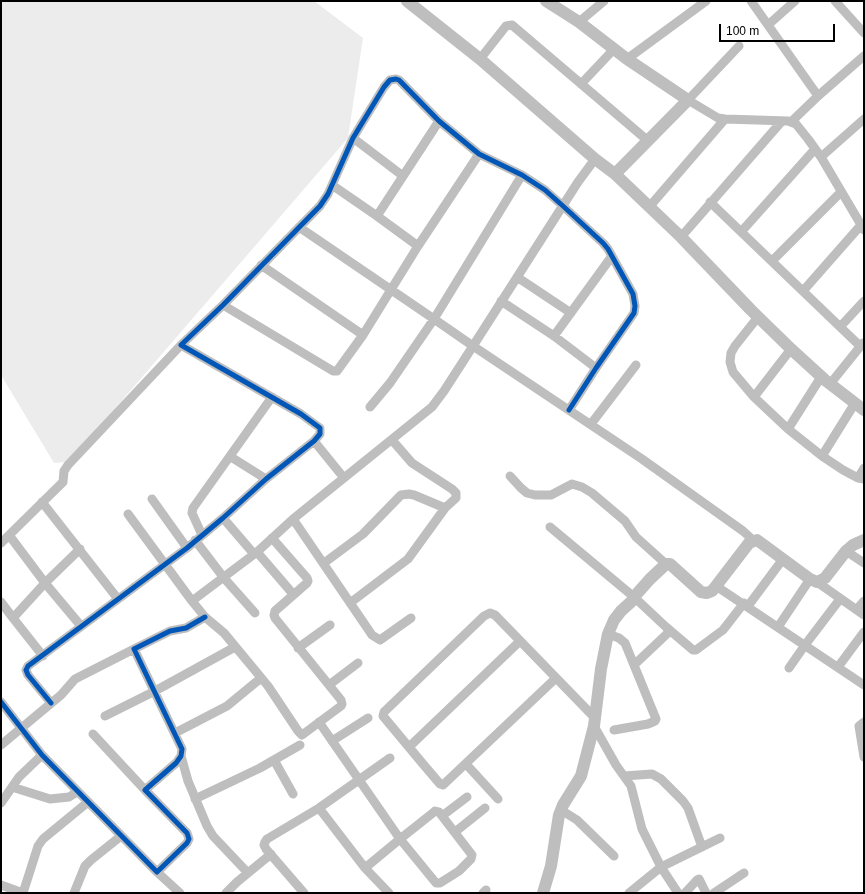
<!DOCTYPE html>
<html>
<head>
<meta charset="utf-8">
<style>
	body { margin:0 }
	#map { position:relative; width:865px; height:894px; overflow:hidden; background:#fff; font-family:Arial,sans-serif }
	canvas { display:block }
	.frame { position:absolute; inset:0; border:2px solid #000; pointer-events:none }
	.scale { position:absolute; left:719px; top:24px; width:116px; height:18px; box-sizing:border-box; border:2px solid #000; border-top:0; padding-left:5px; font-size:12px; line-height:14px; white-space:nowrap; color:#000; -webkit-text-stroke:3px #fff; paint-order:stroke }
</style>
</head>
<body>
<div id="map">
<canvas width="865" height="894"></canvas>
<div class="frame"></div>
<div class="scale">100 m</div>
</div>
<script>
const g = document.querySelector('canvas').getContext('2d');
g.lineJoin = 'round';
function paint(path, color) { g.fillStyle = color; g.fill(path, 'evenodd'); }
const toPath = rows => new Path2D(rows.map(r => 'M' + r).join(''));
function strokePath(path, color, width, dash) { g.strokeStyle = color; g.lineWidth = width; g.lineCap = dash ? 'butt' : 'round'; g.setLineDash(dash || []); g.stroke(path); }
paint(toPath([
	[1,1,314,1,363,38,348,138,69,462,54,463,1,375]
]), '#ececec');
strokePath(toPath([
	[751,1,818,96,791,122],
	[835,1,864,33],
	[579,22,604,1],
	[768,25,795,1],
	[739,46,688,100,718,118,725,119,788,121,796,124,808,139,821,157,864,230],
	[480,59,506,26,512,25,647,140],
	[627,59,706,1],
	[581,84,614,49],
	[818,96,864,56],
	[353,138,403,176],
	[821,157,864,119],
	[595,159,578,182,473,346,642,459,743,531,754,541],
	[332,185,377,216,418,246],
	[710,202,860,346],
	[650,206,725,119],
	[377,216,439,121],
	[299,227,434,319,522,175],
	[741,232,815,149],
	[681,237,782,121],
	[772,261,841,192],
	[261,265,363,335],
	[517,277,571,313],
	[803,291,861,225],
	[501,301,554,336,596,368],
	[223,305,333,371,337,371,363,335,418,246,479,154],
	[758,317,735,346,731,353,730,362,733,372,754,397,788,429,822,456,843,470,858,478,864,479],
	[840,327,864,301],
	[554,336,612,256],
	[830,384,863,343],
	[754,397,791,349],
	[591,424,636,365],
	[788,429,821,377],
	[314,441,344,478],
	[822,456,855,403],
	[231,457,266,479],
	[510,476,521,488,527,493,535,495,551,495,572,484,582,487,592,493,625,521,636,537,666,564],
	[858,478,864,468],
	[152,499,187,548],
	[42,502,118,599],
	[128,514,192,601,205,617,224,633,229,639,268,686,298,731,302,735,341,706,342,704,341,700,275,618,274,615,275,611,307,583,308,581,307,578,272,538],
	[223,518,254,554],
	[293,519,372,635,380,640,411,618],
	[550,527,634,597,666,627,693,650,696,650,723,630,744,603],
	[9,535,45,583,81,626],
	[202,535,192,513,193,508,272,397],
	[195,540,224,578,255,613],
	[1,543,63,482,64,471,68,465,181,345],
	[846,551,864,563],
	[257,552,293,594],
	[324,563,363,534,401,495,409,494,414,495,445,508],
	[817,582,864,615],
	[716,586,864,685],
	[192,601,257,552,293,519,432,407,444,391,473,346,434,319,390,383,370,407],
	[1,602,13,618],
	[350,603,408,559,445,508,456,498,456,493,452,489,412,463,392,440],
	[748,606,783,559],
	[857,609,864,601],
	[778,627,810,579],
	[608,634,619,638,625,643,656,719,655,721,648,724,614,730],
	[298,648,330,625],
	[43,656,13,618,45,583,80,549],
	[634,665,670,631],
	[838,667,864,632],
	[789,668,805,645,840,599],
	[556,678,443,785,440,784,423,764,383,716,384,712,484,616,490,613,495,615,595,718],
	[329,685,358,663],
	[1,702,42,755,157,872,187,843,189,839,187,833,145,790,176,763,181,756,182,749,134,649,170,631,186,628,205,617],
	[51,703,28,675,26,670,28,666,187,548,223,518,266,479,314,441,320,434,320,428,301,414,181,345,223,305,320,206,328,194,353,138,384,87,390,80,396,79,399,80,439,121,479,154,522,175,545,190,563,206,603,243,608,249,633,294,635,306,634,313,596,368,569,410],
	[105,716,155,691,235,647],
	[319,722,400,839,436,883,440,883,459,871,471,859,472,855,439,812,435,811,434,812,400,839,365,868],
	[864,722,859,726,864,757],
	[594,726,616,765,631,786,642,829,661,867,678,893],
	[175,733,227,706,261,678],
	[93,734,145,790],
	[332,741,368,718],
	[1,745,61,695,75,679,134,649],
	[409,747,520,641],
	[181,756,188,781,207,826,213,836,248,873],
	[274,760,293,794],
	[466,764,498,799],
	[624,776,652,774,661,779,683,801,688,808,702,847],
	[12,787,50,799,69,797,77,792],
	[195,799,260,768,300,745],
	[1,803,19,777,42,755],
	[319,808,365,868,389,893],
	[561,810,577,820,614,856],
	[442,816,467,797],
	[455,832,485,808],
	[157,872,180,893],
	[1,885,23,893],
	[23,893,38,846,43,839,88,802],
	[74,893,85,866,91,860,121,836],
	[226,893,237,882,271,854],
	[304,893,266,849,264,845,265,842,267,839,319,808,390,758],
	[483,893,486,890],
	[629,893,661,867,720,838],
	[685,893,697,880,699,879,706,893],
	[714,893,744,873]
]), '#bebebe', 9);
strokePath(toPath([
	[407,1,480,59,595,159,615,174,681,237,751,310,791,349,825,380,864,410],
	[546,1,579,22,627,59,688,100,615,174],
	[543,893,551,866,559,815,563,805,581,776,594,726,601,669,608,634,614,620,621,611,632,601,634,597,650,579,666,564,670,564,701,592,707,593,712,591,716,586,749,543,757,540,810,579,817,582,825,578,846,551,853,545,864,540]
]), '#bebebe', 12);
strokePath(toPath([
	[1,702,42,755,157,872,187,843,189,839,187,833,145,790,176,763,181,756,182,749,134,649,170,631,186,628,205,617],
	[51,703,28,675,26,670,28,666,187,548,223,518,266,479,314,441,320,434,320,428,301,414,181,345,223,305,320,206,328,194,353,138,384,87,390,80,396,79,399,80,439,121,479,154,522,175,545,190,563,206,603,243,608,249,633,294,635,306,634,313,596,368,569,410]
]), '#0057b8', 5);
</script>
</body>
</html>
